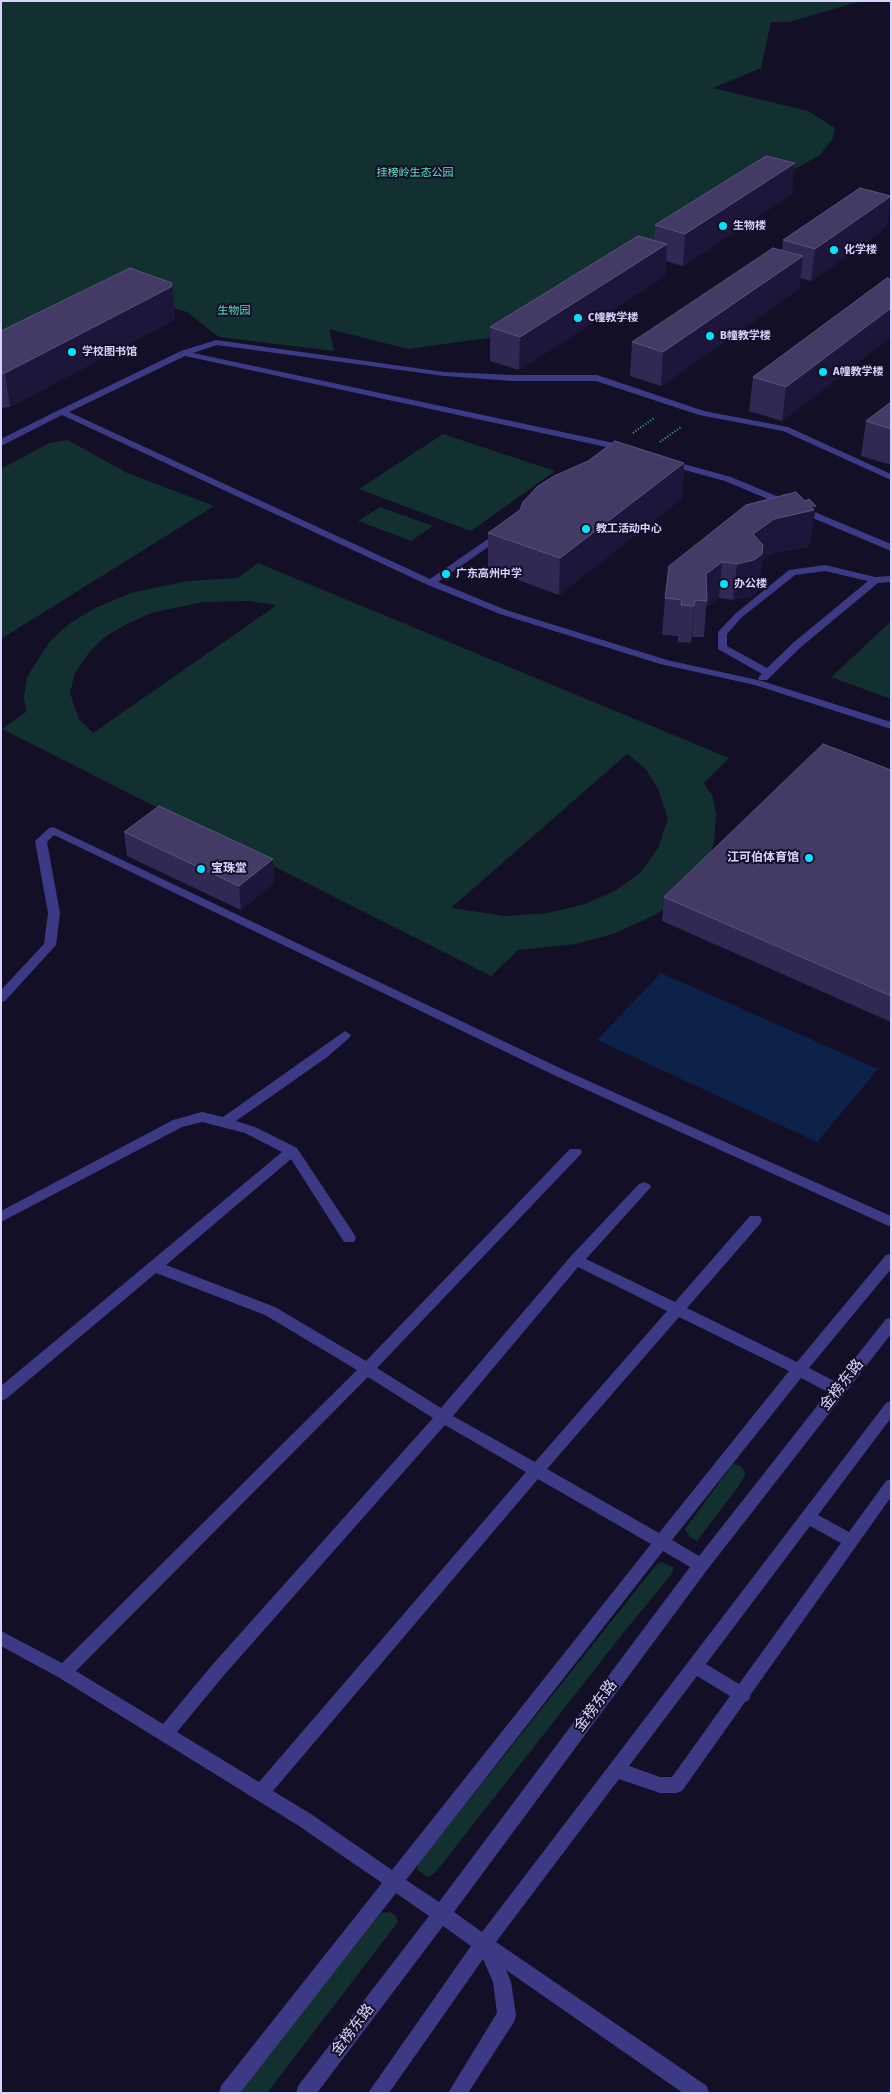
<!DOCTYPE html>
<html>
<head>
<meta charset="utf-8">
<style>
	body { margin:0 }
	#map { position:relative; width:892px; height:2094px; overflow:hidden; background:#130f26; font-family:"Fira Sans",sans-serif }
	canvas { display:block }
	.frame { position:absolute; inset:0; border:2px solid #d9d4ff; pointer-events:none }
</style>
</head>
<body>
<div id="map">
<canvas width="892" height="2094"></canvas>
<div class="frame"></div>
</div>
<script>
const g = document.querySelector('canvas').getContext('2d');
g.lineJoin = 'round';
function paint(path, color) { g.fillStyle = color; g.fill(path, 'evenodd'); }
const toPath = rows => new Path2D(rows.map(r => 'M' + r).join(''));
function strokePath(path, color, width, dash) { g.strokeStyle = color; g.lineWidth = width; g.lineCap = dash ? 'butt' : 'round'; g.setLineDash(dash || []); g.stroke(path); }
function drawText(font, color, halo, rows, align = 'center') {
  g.font = font + ' "Fira Sans","Noto Sans SC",sans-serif'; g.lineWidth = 4; g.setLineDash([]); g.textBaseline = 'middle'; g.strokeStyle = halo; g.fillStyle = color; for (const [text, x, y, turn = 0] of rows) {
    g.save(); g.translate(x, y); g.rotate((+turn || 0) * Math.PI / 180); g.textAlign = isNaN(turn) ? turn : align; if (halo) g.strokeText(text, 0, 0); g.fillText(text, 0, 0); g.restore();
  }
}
paint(toPath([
	[1,1,861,1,789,22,771,22,761,68,713,88,808,111,835,128,833,138,820,155,495,337,408,349,329,329,334,351,219,337,187,312,147,300,1,350],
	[443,434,555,471,471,531,359,489],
	[68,440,125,472,214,506,1,639,1,469,49,443],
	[380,507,433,526,411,541,358,521],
	[258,563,729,758,704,783,713,797,716,814,714,843,704,871,683,894,655,915,613,934,576,944,518,950,491,976,2,729,26,712,24,697,27,677,50,641,70,623,95,608,131,593,187,581,238,578],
	[248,601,277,605,93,733,79,719,70,693,75,673,88,654,102,639,123,626,151,613,203,602],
	[627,754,646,769,659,791,668,819,658,848,641,872,615,891,585,904,548,913,506,916,451,908],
	[891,621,891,699,831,677,853,657],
	[733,1464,741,1466,746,1473,738,1487,697,1541,690,1537,685,1529],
	[662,1562,674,1568,671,1575,624,1632,435,1873,427,1877,418,1870,418,1865,425,1855,657,1564],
	[391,1912,396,1916,398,1922,267,2093,238,2093,381,1913]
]), '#12302f');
paint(toPath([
	[661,973,878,1069,817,1142,597,1040]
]), '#0c2248');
strokePath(toPath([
	[633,433,654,418],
	[660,442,681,427]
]), '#2fb8b0', 2, [1, 2]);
paint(toPath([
	[216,340,444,372,513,375,597,375,704,411,788,427,891,474,891,480,783,431,699,415,596,381,513,381,444,376,217,345,193,353,614,443,628,450,624,453,611,448,185,356,69,412,430,579,498,532,504,532,504,536,438,582,506,610,667,660,762,681,891,722,891,729,755,685,660,664,500,614,428,585,62,415,1,446,1,439,59,410,181,351,216,340],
	[669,460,731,477,891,544,891,551,725,481,666,465,666,461,669,460],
	[825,565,875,577,891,576,891,582,878,583,801,647,767,680,759,680,758,678,762,674,718,649,718,632,735,614,789,570,825,565],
	[825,571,868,581,793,643,767,668,727,646,727,634,741,618,795,575,825,571],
	[53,827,564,1070,891,1216,891,1227,556,1076,54,835,47,842,60,913,56,945,5,1001,1,1002,1,990,44,944,48,913,35,841,49,828,53,827],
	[345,1031,351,1035,349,1038,326,1058,236,1121,255,1127,297,1148,354,1234,356,1238,354,1242,344,1242,291,1159,166,1265,275,1307,366,1361,570,1149,580,1149,582,1152,580,1155,377,1368,441,1408,571,1256,639,1184,644,1182,649,1184,651,1187,586,1259,675,1302,750,1216,760,1216,762,1220,760,1224,687,1308,797,1362,886,1255,891,1254,891,1269,809,1368,836,1382,886,1319,891,1318,891,1334,707,1570,454,1912,482,1932,886,1403,891,1401,891,1418,818,1515,849,1532,886,1481,891,1479,891,1497,751,1694,749,1700,745,1702,682,1791,676,1793,660,1793,619,1779,496,1942,707,2086,709,2093,683,2093,506,1970,511,1982,516,2015,514,2022,468,2093,448,2093,497,2013,493,1982,483,1959,389,2093,368,2093,471,1946,443,1926,317,2093,296,2093,298,2086,429,1916,396,1893,240,2093,219,2093,221,2086,382,1883,299,1826,58,1677,1,1646,1,1631,62,1663,357,1370,265,1315,156,1273,6,1399,1,1401,1,1386,282,1152,245,1133,202,1122,182,1127,1,1222,1,1211,173,1120,202,1112,223,1117,345,1031],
	[578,1267,667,1311,535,1462,453,1416,578,1267],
	[679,1317,789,1371,659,1533,547,1469,679,1317],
	[368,1377,433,1418,213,1664,163,1724,76,1671,368,1377],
	[801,1378,828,1392,699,1556,672,1540,801,1378],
	[445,1425,526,1472,259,1782,177,1732,225,1674,445,1425],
	[538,1479,651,1544,392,1870,311,1814,273,1791,538,1479],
	[810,1526,841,1543,739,1684,706,1664,810,1526],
	[663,1551,690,1567,439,1902,406,1880,663,1551],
	[697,1676,730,1696,672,1777,660,1777,629,1766,697,1676]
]), '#3d3a85');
paint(toPath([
	[792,194,683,266,666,261,665,276,519,370,490,361,490,327,654,240,655,225],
	[887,227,811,281,800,278,799,289,661,386,630,376,632,342,782,250,783,240],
	[891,279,891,337,782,421,749,411,753,377],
	[175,316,174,320,10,407,1,408,1,331],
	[891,402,891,465,861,456,866,421],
	[684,463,682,498,559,595,488,569,488,533],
	[746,505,811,541,810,541,809,546,770,554,762,561,758,591,750,597,733,600,719,598,706,607,704,637,692,637,691,643,678,642,678,636,662,635,665,598],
	[891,770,891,1022,662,921,664,897],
	[124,832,273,859,274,883,241,910,127,856]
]), '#312854');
paint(toPath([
	[795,163,792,194,683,266,685,234],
	[891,196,887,227,811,281,815,249],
	[667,244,665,276,519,370,520,337],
	[803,256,799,289,661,386,663,352],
	[172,283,175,316,174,320,10,407,5,373],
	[891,308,891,337,782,421,786,387],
	[684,463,682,498,559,595,560,558],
	[810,506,816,506,811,541,810,541,809,546,770,554,762,561,758,591,750,597,733,600,737,564,753,534,774,519],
	[722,562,719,598,706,607,707,601,706,574],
	[695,600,692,637,691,643,694,606],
	[273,859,274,883,241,910,239,886]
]), '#1d163a');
const building = toPath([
	[766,156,795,163,685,234,655,225,766,156],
	[860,188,891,196,815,249,783,240,860,188],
	[638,236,667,244,520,337,490,327,638,236],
	[773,248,803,256,663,352,632,342,773,248],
	[130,268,172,283,171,287,5,373,1,373,1,331,130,268],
	[887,278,891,279,891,308,786,387,753,377,887,278],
	[891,402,891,429,866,421,891,402],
	[615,441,684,463,560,558,488,533,520,510,523,502,538,486,554,476,588,461,615,441],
	[796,492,805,501,809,499,816,506,810,506,814,510,774,519,753,534,763,545,762,554,754,560,737,564,722,562,706,574,707,601,695,600,694,606,681,605,682,600,665,598,669,566,746,505,796,492],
	[823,744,891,770,891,996,664,897,823,744],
	[159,806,273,859,239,886,124,832,159,806]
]);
paint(building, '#433a66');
strokePath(building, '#5a527e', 1);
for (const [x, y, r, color] of [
	[723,226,5,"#00e5ff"],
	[834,250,5,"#00e5ff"],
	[578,318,5,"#00e5ff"],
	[710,336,5,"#00e5ff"],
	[72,352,5,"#00e5ff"],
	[823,372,5,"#00e5ff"],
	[586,529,5,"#00e5ff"],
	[446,574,5,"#00e5ff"],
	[724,584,5,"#00e5ff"],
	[809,858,5,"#00e5ff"],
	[201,869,5,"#00e5ff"]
]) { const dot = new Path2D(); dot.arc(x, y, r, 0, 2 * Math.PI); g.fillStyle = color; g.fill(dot); strokePath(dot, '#130f26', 2); }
drawText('11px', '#5fe0c0', '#130f26', [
	["挂榜岭生态公园",415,173],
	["生物园",234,311]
]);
drawText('bold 11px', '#d9d4ff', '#130f26', [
	["生物楼",733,226],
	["化学楼",844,250],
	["C幢教学楼",588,318],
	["B幢教学楼",720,336],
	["学校图书馆",82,352],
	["A幢教学楼",833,372],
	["教工活动中心",596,529],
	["广东高州中学",456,574],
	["办公楼",734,584]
], 'left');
drawText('bold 12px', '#d9d4ff', '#130f26', [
	["江可伯体育馆",799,858],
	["宝珠堂",211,869,"left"]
], 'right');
drawText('15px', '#d9d4ff', '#130f26', [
	["金榜东路",842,1385,-52],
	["金榜东路",596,1706,-53],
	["金榜东路",353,2030,-53]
]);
</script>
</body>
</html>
